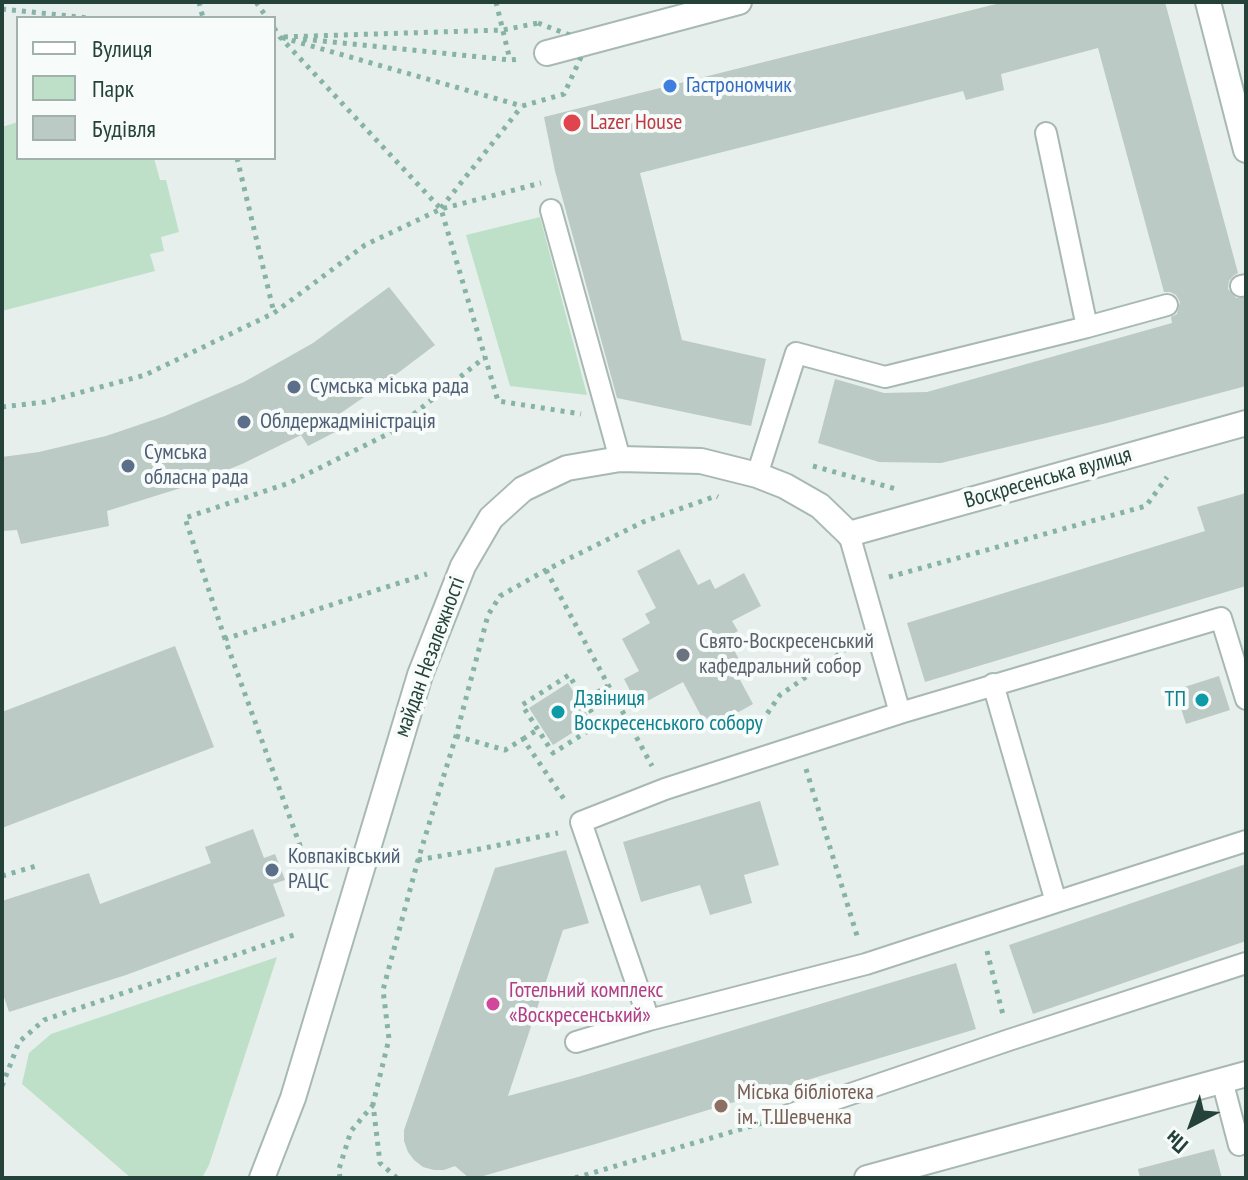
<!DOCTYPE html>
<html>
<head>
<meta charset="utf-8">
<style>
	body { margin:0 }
	#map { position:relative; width:1248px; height:1180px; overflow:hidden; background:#e6efeb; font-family:"PT Sans Narrow",sans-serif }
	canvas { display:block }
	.frame { position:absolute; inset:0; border:4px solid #24423a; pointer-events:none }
	.legend { position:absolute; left:16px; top:16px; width:260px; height:144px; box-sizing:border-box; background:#f7fbf9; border:2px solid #a3b1ad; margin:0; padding:10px 14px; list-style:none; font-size:24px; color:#24423a }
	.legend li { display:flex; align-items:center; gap:16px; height:40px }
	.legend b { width:40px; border:2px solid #a3b1ad }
	.north { position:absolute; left:1152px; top:1084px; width:80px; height:80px; -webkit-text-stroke:6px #f7fbf9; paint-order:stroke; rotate:221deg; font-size:22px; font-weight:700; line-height:32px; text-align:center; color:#24423a }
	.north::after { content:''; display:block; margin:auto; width:28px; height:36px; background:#24423a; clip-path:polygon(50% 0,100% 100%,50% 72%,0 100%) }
</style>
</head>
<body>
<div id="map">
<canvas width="1248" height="1180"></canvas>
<div class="frame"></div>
<ul class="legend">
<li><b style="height:10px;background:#fff"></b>Вулиця</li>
<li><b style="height:22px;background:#bfe0c8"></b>Парк</li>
<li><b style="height:22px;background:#bbcac4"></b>Будівля</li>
</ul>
<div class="north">Пн</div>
</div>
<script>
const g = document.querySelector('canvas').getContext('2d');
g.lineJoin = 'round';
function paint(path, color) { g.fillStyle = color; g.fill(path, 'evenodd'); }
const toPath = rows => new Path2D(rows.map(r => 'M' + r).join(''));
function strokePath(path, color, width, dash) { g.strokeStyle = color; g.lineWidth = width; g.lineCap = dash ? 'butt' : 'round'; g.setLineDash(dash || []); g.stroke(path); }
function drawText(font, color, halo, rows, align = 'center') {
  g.font = font + ' "PT Sans Narrow",sans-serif'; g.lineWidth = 8; g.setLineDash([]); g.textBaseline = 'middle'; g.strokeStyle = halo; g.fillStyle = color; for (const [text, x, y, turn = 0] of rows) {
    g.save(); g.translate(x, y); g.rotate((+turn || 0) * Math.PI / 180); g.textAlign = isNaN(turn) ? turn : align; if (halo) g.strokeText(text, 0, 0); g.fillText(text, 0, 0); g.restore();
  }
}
paint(toPath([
	[18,122,18,158,154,158,160,180,166,180,179,232,161,237,164,251,150,254,155,271,2,311,2,127],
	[540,217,587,395,510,386,466,235],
	[277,957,209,1165,202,1178,131,1178,22,1084,29,1053,51,1034]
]), '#bfe0c8');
paint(toPath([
	[1004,2,1165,2,1238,273,1233,276,1229,281,1228,289,1236,298,1245,298,1246,303,1246,386,1107,423,941,463,879,462,818,443,835,379,884,393,927,392,1172,323,1171,317,1177,314,1180,302,1176,295,1170,292,1164,292,1098,48,1001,74,1004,90,966,100,963,91,640,173,682,340,766,359,751,426,617,398,555,171,544,117],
	[389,287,435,345,386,382,338,415,343,428,308,446,301,435,242,464,184,487,107,511,109,526,21,544,17,530,2,531,2,457,39,452,106,436,165,416,244,382,313,343],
	[1246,493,1246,586,925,682,907,623,1205,531,1197,507],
	[679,549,698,585,710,579,715,589,744,573,761,606,732,621,738,631,727,637,747,674,739,678,753,704,708,729,683,682,638,706,624,679,639,671,622,639,650,623,645,614,656,608,637,571],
	[175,646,214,747,2,828,2,712],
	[1219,676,1230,710,1186,724,1175,690],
	[568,683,591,721,553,745,529,708],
	[760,801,779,865,744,875,752,903,710,915,700,885,641,902,623,842],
	[253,829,264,858,275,854,285,880,273,884,285,916,126,975,9,1012,2,991,2,901,89,873,100,904,211,863,205,847],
	[566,850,589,923,563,930,508,1096,578,1077,956,963,976,1029,599,1143,476,1178,469,1178,455,1166,444,1170,434,1170,423,1167,414,1160,408,1152,404,1141,404,1130,495,868],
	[1246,864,1246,941,1033,1014,1009,945],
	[1214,1149,1222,1178,1140,1178,1138,1169]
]), '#bbcac4');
const service = toPath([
	[551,210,620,459],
	[1241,286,1246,285],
	[1087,327,1167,305],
	[757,475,796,353,885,377,1087,327,1046,133],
	[849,534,900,713,1221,618,1246,699],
	[1056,902,1246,841],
	[649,1020,581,822,665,789,900,713],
	[576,1042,649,1020,866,964,1056,902,993,684],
	[1222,1080,1239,1145],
	[786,1116,1009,1040,1246,963]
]);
const pedestrian = toPath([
	[1208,2,1246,150],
	[547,53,739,2],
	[849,534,1246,423]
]);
const minor = toPath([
	[262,1178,293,1098,420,675,463,566,491,518,523,489,567,468,620,459,701,461,757,475,785,486,820,506,849,534]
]);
const tertiary = toPath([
	[867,1178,1246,1074]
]);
strokePath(service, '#a8b8b2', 24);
strokePath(pedestrian, '#a8b8b2', 28);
strokePath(minor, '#a8b8b2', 28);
strokePath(tertiary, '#a8b8b2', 28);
strokePath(toPath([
	[199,2,203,18],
	[256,2,267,18],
	[496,2,510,60],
	[2,9,89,18],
	[538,23,588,42,564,94,522,106,280,37,503,30,538,23],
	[274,28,280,37,441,209,498,401,581,414],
	[303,39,510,60,520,59],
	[237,158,274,313],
	[441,208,522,106],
	[2,407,45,402,145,375,274,313,365,245,441,209,541,183],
	[813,466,896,489],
	[546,570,652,766],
	[889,577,1146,506,1167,477],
	[225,639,185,518,289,483,390,433,485,357],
	[584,700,569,675,522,705,553,753,599,724,584,700,608,686],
	[756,730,780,695,852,645],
	[456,736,505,750,523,739,566,802],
	[523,739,537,730],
	[806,769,858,939],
	[418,860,475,850,558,833],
	[2,876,36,866],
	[314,884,225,639,427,574],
	[987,951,1003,1015],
	[2,1086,19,1042,44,1020,297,934],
	[340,1178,339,1169,351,1131,373,1105],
	[397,1178,380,1163,373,1104,389,1039,383,990,418,860,456,736,488,615,500,596,546,570,643,522,716,496,718,497],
	[575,1178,762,1123]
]), '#86b3a5', 5, [4, 6]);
strokePath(service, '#fff', 20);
strokePath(pedestrian, '#fff', 24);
strokePath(minor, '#fff', 24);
strokePath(tertiary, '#fff', 24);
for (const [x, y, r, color] of [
	[670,86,8,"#3f7fe0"],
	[572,123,10,"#e0444e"],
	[294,387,8,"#5c6f8a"],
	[244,422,8,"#5c6f8a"],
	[128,466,8,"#5c6f8a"],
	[683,655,8,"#6b7280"],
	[1202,700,8,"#0f9aa8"],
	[558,712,8,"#0f9aa8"],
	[272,870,8,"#5c6f8a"],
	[493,1004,8,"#d1479c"],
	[721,1106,8,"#8d6e63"]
]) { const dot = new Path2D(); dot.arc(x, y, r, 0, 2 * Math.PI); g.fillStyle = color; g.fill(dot); strokePath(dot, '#f7fbf9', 3); }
drawText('22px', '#366cbe', '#f7fbf9', [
	["Гастрономчик",686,86]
], 'left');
drawText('22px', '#be3a42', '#f7fbf9', [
	["Lazer House",590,123]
], 'left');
drawText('22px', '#4e5e75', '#f7fbf9', [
	["Сумська міська рада",310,387],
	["Облдержадміністрація",260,422],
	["Сумська",144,453],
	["обласна рада",144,478],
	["Ковпаківський",288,857],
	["РАЦС",288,882]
], 'left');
drawText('22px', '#24423a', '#f7fbf9', [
	["Воскресенська вулиця",1048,478,-16],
	["майдан Незалежності",430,657,-70]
]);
drawText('22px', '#5b616d', '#f7fbf9', [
	["Свято-Воскресенський",699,642],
	["кафедральний собор",699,667]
], 'left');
drawText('22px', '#0d838f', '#f7fbf9', [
	["Дзвіниця",574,699],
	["Воскресенського собору",574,724],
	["ТП",1186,700,"right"]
], 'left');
drawText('22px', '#b23c85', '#f7fbf9', [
	["Готельний комплекс",509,991],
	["«Воскресенський»",509,1016]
], 'left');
drawText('22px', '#785e54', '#f7fbf9', [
	["Міська бібліотека",737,1093],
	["ім. Т.Шевченка",737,1118]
], 'left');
</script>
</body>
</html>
